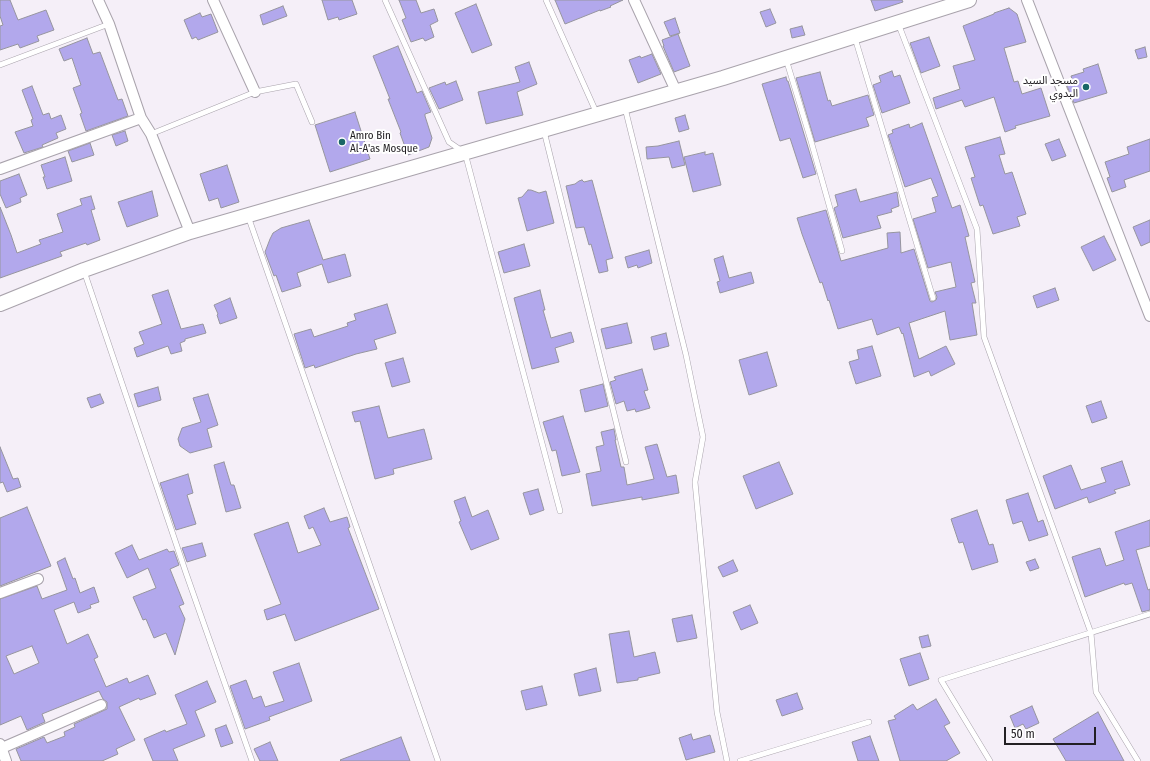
<!DOCTYPE html>
<html>
<head>
<meta charset="utf-8">
<style>
	body { margin:0 }
	#map { position:relative; width:1150px; height:761px; overflow:hidden; background:#f5eff8; font-family:"Fira Sans Condensed",sans-serif }
	canvas { display:block }
	.scale { position:absolute; left:1004px; top:727px; width:92px; height:18px; box-sizing:border-box; border:2px solid #232024; border-top:0; padding-left:5px; font-size:12px; line-height:14px; white-space:nowrap; color:#232024; -webkit-text-stroke:3px #fff; paint-order:stroke }
</style>
</head>
<body>
<div id="map">
<canvas width="1150" height="761"></canvas>
<div class="scale">50 m</div>
</div>
<script>
const g = document.querySelector('canvas').getContext('2d');
g.lineJoin = 'round';
function paint(path, color) { g.fillStyle = color; g.fill(path, 'evenodd'); }
const toPath = rows => new Path2D(rows.map(r => 'M' + r).join(''));
function strokePath(path, color, width, dash) { g.strokeStyle = color; g.lineWidth = width; g.lineCap = dash ? 'butt' : 'round'; g.setLineDash(dash || []); g.stroke(path); }
function drawText(font, color, halo, rows, align = 'center') {
  g.font = font + ' "Fira Sans Condensed","Noto Sans Arabic",sans-serif'; g.lineWidth = 4; g.setLineDash([]); g.textBaseline = 'middle'; g.strokeStyle = halo; g.fillStyle = color; for (const [text, x, y, turn = 0] of rows) {
    g.save(); g.translate(x, y); g.rotate((+turn || 0) * Math.PI / 180); g.textAlign = isNaN(turn) ? turn : align; if (halo) g.strokeText(text, 0, 0); g.fillText(text, 0, 0); g.restore();
  }
}
const building = toPath([
	[0,0,10,0,18,20,46,10,54,30,37,36,39,41,20,48,18,44,0,50,0,26,3,25,0,16,0,0],
	[322,0,352,0,357,14,339,20,338,17,328,20,322,0],
	[399,0,416,0,421,13,434,9,438,21,430,25,434,37,425,41,423,38,411,42,402,20,406,18,399,0],
	[555,0,623,0,610,6,611,7,600,11,600,10,565,24,555,0],
	[871,0,902,0,903,2,875,11,871,0],
	[476,4,492,45,472,53,455,13,476,4],
	[283,6,287,16,263,25,260,15,283,6],
	[1009,8,1017,14,1026,42,1004,48,1014,82,1018,81,1022,94,1041,88,1050,116,1015,126,1016,128,1005,132,994,97,965,107,962,100,936,109,933,98,960,89,953,66,975,60,963,26,994,14,994,13,1009,8],
	[770,9,776,23,766,27,760,12,770,9],
	[200,13,202,17,211,14,218,32,198,40,196,37,192,39,184,20,200,13],
	[675,18,680,33,670,36,664,22,675,18],
	[802,26,805,35,792,38,790,29,802,26],
	[678,34,690,66,674,72,663,46,664,46,662,40,678,34],
	[929,37,940,66,921,73,910,43,929,37],
	[87,38,93,54,100,52,118,100,122,99,128,116,86,131,80,114,82,113,73,88,81,85,72,58,64,61,59,49,87,38],
	[398,46,417,93,422,91,431,112,425,114,425,116,432,138,429,147,408,155,400,133,401,132,388,99,390,99,373,56,398,46],
	[1145,47,1147,57,1138,59,1135,50,1145,47],
	[652,54,661,74,638,83,629,60,640,56,641,58,652,54],
	[529,62,537,84,517,92,523,115,486,124,478,92,520,82,515,67,529,62],
	[1098,64,1107,93,1074,103,1065,81,1072,79,1071,76,1084,72,1083,69,1098,64],
	[892,71,894,77,900,75,910,103,882,113,873,85,881,82,879,76,892,71],
	[820,72,828,101,830,100,832,106,868,95,874,115,866,118,869,126,815,142,796,78,820,72],
	[786,77,787,81,788,81,816,174,803,178,790,138,780,141,762,84,786,77],
	[456,81,463,100,439,109,429,88,445,82,446,85,456,81],
	[32,86,43,115,49,113,51,119,61,115,66,129,56,133,58,138,42,145,43,147,24,153,15,132,33,126,31,120,33,119,22,90,32,86],
	[355,112,370,159,330,172,315,125,355,112],
	[685,115,689,129,679,132,675,118,685,115],
	[922,123,952,208,960,205,969,236,965,237,975,282,971,283,976,303,972,303,977,335,950,340,945,311,909,323,919,359,946,346,955,364,931,376,929,371,914,377,903,333,902,334,899,327,877,335,872,319,838,329,829,300,828,301,822,282,820,283,802,234,797,218,826,210,841,261,888,248,887,233,900,232,901,253,914,249,930,301,932,302,936,300,937,297,935,292,956,287,951,262,928,268,913,219,936,212,932,198,938,196,931,178,905,187,888,135,893,133,892,130,909,124,910,128,922,123],
	[125,131,128,141,116,146,112,135,125,131],
	[1000,137,1005,154,999,155,1005,174,1012,172,1026,214,1017,217,1020,226,993,234,983,205,980,206,971,178,975,177,965,147,1000,137],
	[1059,139,1066,156,1052,161,1045,144,1059,139],
	[1150,139,1150,171,1124,180,1126,187,1112,192,1107,178,1110,177,1105,162,1129,154,1127,147,1150,139],
	[679,141,685,165,672,168,669,157,647,159,646,147,658,146,679,141],
	[90,143,94,155,72,162,68,151,90,143],
	[705,152,705,155,713,153,721,185,693,192,684,157,705,152],
	[65,157,72,181,47,189,43,177,45,177,41,165,65,157],
	[227,165,239,202,221,208,218,198,209,201,200,174,227,165],
	[19,174,27,195,20,198,21,202,6,208,0,194,0,181,19,174],
	[582,180,584,182,592,180,613,258,606,260,608,271,599,273,591,244,589,245,584,227,576,228,566,186,575,184,579,181,582,180],
	[856,189,860,202,897,192,899,206,891,209,892,212,877,216,881,228,843,238,834,208,838,206,835,195,856,189],
	[528,190,531,190,539,193,546,191,554,223,527,231,518,198,522,197,528,190],
	[152,191,158,216,127,227,118,202,152,191],
	[91,196,95,209,91,210,100,240,87,245,86,243,60,252,62,256,0,278,0,207,11,235,17,253,41,244,39,240,63,232,57,214,82,205,80,199,91,196],
	[309,220,323,260,345,254,351,276,328,283,322,264,297,273,301,286,282,292,276,275,274,276,265,252,270,239,273,233,281,228,309,220],
	[1150,220,1150,242,1141,246,1133,227,1150,220],
	[1104,236,1116,260,1093,271,1081,247,1104,236],
	[524,244,530,266,504,273,498,252,524,244],
	[649,250,652,263,638,268,637,265,628,268,625,257,649,250],
	[723,256,729,278,751,272,754,283,720,293,717,282,720,281,714,259,723,256],
	[1055,288,1059,300,1037,308,1033,296,1055,288],
	[168,290,181,329,203,324,206,333,185,339,185,341,180,343,182,351,171,354,168,346,137,357,134,348,144,344,139,332,162,324,152,295,168,290],
	[540,290,545,310,543,310,551,338,571,332,574,342,555,348,559,362,532,369,514,298,540,290],
	[230,298,237,318,220,324,217,315,218,314,214,305,230,298],
	[387,304,396,333,374,340,377,349,356,354,315,368,314,365,305,368,294,334,311,329,314,337,348,326,347,323,356,320,354,314,387,304],
	[627,323,632,343,606,349,601,329,627,323],
	[666,333,669,346,654,350,651,337,666,333],
	[872,346,881,376,856,384,849,362,859,359,857,350,872,346],
	[767,352,777,386,749,395,739,360,767,352],
	[403,358,410,382,392,387,385,363,403,358],
	[642,369,648,390,644,391,650,408,636,412,635,409,627,411,624,401,616,404,610,382,616,380,614,377,642,369],
	[603,384,608,406,585,412,580,390,603,384],
	[158,387,161,400,138,407,134,394,158,387],
	[100,394,104,403,91,408,87,398,100,394],
	[208,394,218,425,207,429,212,447,190,453,180,446,178,439,182,428,201,422,193,398,208,394],
	[1101,401,1107,418,1092,423,1086,406,1101,401],
	[379,406,388,438,424,429,432,459,393,469,394,474,375,479,360,421,355,422,352,412,379,406],
	[563,416,580,472,562,476,556,450,552,451,543,422,563,416],
	[614,429,616,440,615,440,621,467,624,467,627,485,654,479,645,447,657,444,667,477,676,475,679,493,642,500,642,497,592,506,586,474,601,471,596,447,604,445,601,432,614,429],
	[0,447,13,479,18,478,21,487,7,492,3,482,0,483,0,447],
	[1122,461,1130,485,1114,490,1116,493,1089,503,1087,497,1055,509,1043,476,1071,465,1081,490,1106,482,1101,468,1122,461],
	[224,462,231,485,234,485,241,508,226,512,214,465,224,462],
	[779,462,793,494,756,509,743,476,779,462],
	[188,474,193,493,187,495,196,524,176,530,160,483,188,474],
	[538,489,544,510,530,515,523,493,538,489],
	[1028,493,1038,522,1043,520,1048,535,1029,541,1022,521,1013,524,1006,500,1028,493],
	[465,497,472,517,488,510,499,539,471,550,459,522,461,521,454,501,465,497],
	[27,507,51,566,0,586,0,518,27,507],
	[324,508,330,522,347,517,350,527,348,528,379,609,295,641,285,614,267,620,264,610,281,604,254,534,288,522,298,553,321,545,313,527,309,529,304,516,324,508],
	[977,510,989,545,993,544,998,562,972,570,963,542,959,543,951,519,977,510],
	[1150,520,1150,546,1136,550,1148,590,1150,589,1150,610,1142,612,1132,583,1125,585,1124,583,1085,597,1072,557,1100,548,1106,566,1124,560,1115,532,1150,520],
	[202,543,206,556,187,562,182,548,202,543],
	[132,545,139,560,167,549,169,552,174,551,179,565,170,569,184,604,179,606,185,619,175,655,166,633,154,638,146,619,143,620,133,597,156,588,148,568,127,578,115,553,132,545],
	[65,558,73,579,75,578,80,593,94,587,99,602,90,605,91,608,78,613,74,602,54,610,67,644,88,634,98,657,94,659,106,687,127,678,129,683,148,675,156,694,140,700,139,698,119,707,135,740,116,749,118,754,102,761,21,761,16,749,44,737,47,743,65,736,64,732,75,727,74,724,107,709,107,702,103,699,99,691,42,714,45,722,27,730,21,716,0,725,0,599,37,586,42,599,67,590,57,562,65,558],
	[32,646,39,663,14,674,6,656,32,646],
	[1035,559,1039,568,1030,571,1026,562,1035,559],
	[733,560,738,571,723,577,718,567,733,560],
	[750,605,758,623,741,630,733,612,750,605],
	[692,615,697,638,677,642,672,619,692,615],
	[629,631,634,657,655,652,660,673,638,678,638,680,617,683,609,634,629,631],
	[928,635,931,646,922,648,919,637,928,635],
	[920,653,929,679,909,686,900,659,920,653],
	[299,663,312,701,269,717,270,720,245,729,230,686,246,680,253,699,261,696,265,707,284,701,273,672,299,663],
	[596,668,601,691,579,696,574,674,596,668],
	[207,681,216,702,195,711,205,736,173,749,178,761,153,761,144,739,165,730,166,732,187,724,175,695,207,681],
	[542,686,547,705,526,710,521,691,542,686],
	[797,693,803,709,782,716,776,700,797,693],
	[936,699,950,723,944,726,960,753,946,761,900,761,888,721,896,719,894,716,913,704,917,710,936,699],
	[1032,706,1039,723,1026,729,1023,724,1015,728,1010,716,1032,706],
	[1098,712,1124,761,1066,761,1053,739,1098,712],
	[226,725,233,743,221,747,215,729,226,725],
	[691,734,693,740,710,735,715,752,686,760,679,738,691,734],
	[870,736,879,761,858,761,852,742,870,736],
	[401,737,410,761,341,761,340,760,401,737],
	[270,742,278,761,260,761,254,749,270,742]
]);
paint(building, '#b2a8ec');
strokePath(building, '#96959e', 1);
const lane = toPath([
	[385,0,449,142,465,153,560,511],
	[546,0,597,114],
	[898,23,977,229,984,337,1091,633,1096,692,1138,761],
	[855,38,933,298],
	[786,59,811,141,842,251],
	[0,65,109,24],
	[625,108,686,355,703,437,695,482,717,712,727,761],
	[544,131,626,462],
	[151,134,255,92,296,84,312,122],
	[248,216,438,761],
	[84,271,186,573,252,761],
	[740,761,869,722],
	[990,761,941,680,1150,614]
]);
const street = toPath([
	[98,0,109,24,141,118,151,134,190,232],
	[213,0,255,92],
	[634,0,676,91],
	[1027,0,1150,316],
	[0,169,141,118],
	[0,593,38,579],
	[0,744,6,761],
	[2,748,101,705]
]);
const secondary = toPath([
	[0,304,84,270,190,232,723,78,969,0]
]);
strokePath(lane, '#a9a3ac', 6);
strokePath(street, '#a9a3ac', 12);
strokePath(secondary, '#a9a3ac', 16);
strokePath(lane, '#fff', 5);
strokePath(street, '#fff', 10);
strokePath(secondary, '#fff', 14);
for (const [x, y, r, color] of [
	[1086,87,4,"#196666"],
	[342,142,4,"#196666"]
]) { const dot = new Path2D(); dot.arc(x, y, r, 0, 2 * Math.PI); g.fillStyle = color; g.fill(dot); strokePath(dot, '#fff', 1.5); }
drawText('11px', '#232024', '#fff', [
	["مسجد السيد",1078,81],
	["البدوي",1078,94],
	["Amro Bin",350,136,"left"],
	["Al-A'as Mosque",350,149,"left"]
], 'right');
</script>
</body>
</html>
